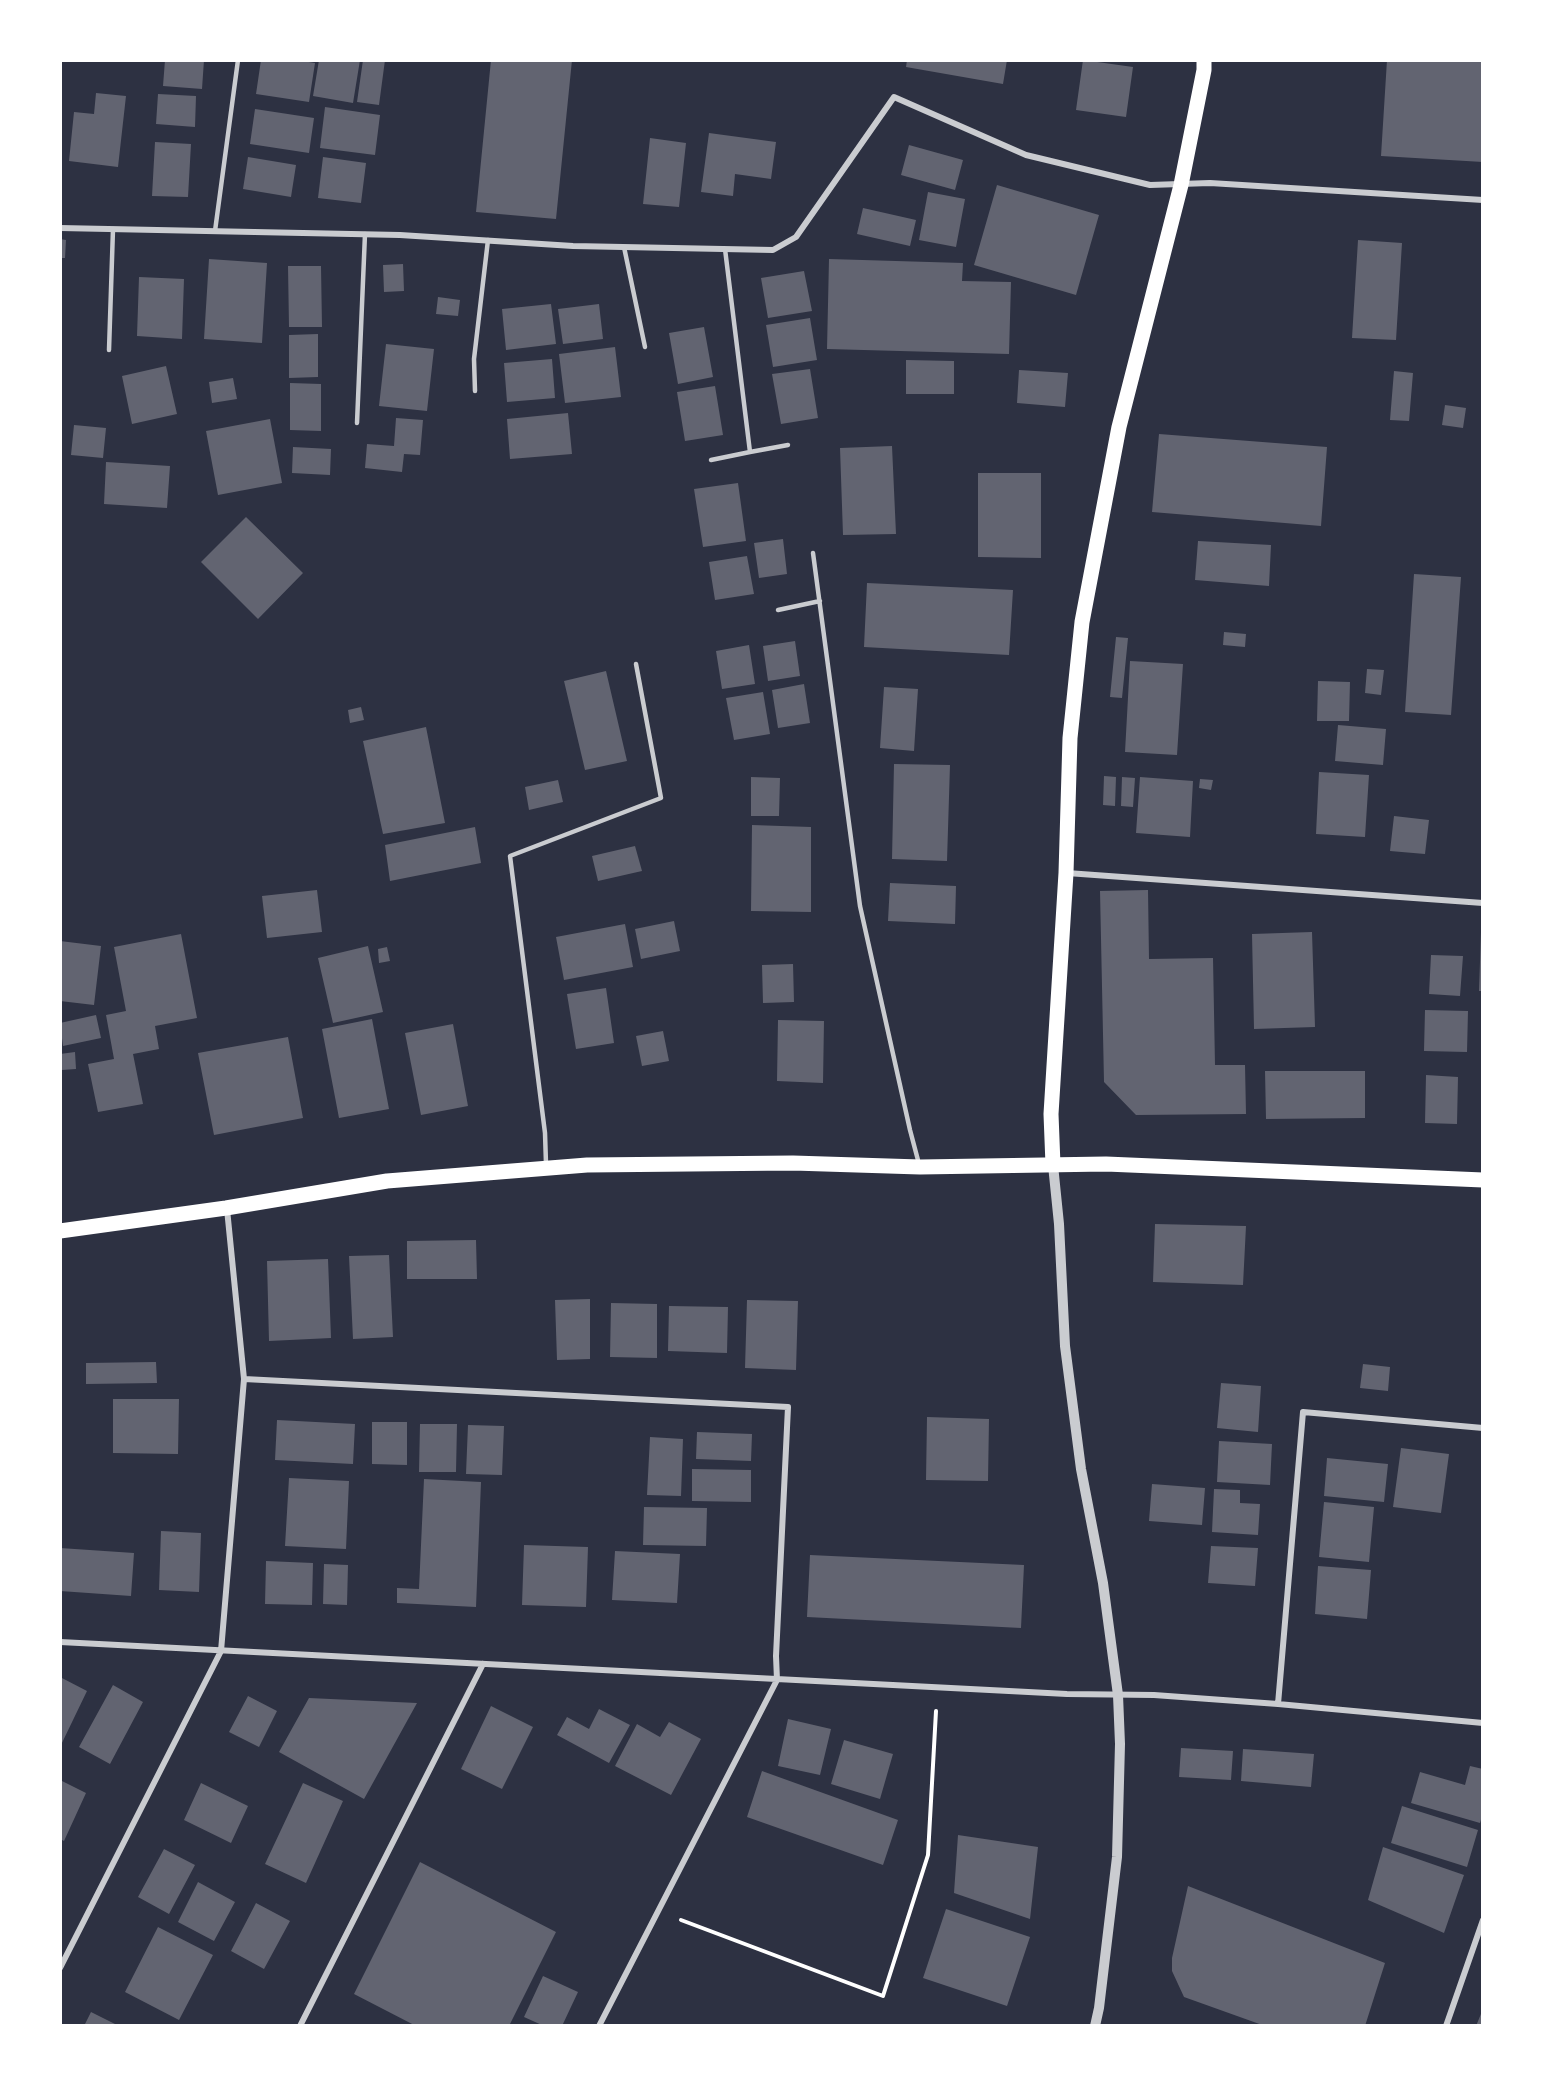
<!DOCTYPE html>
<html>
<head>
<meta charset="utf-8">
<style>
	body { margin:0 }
	#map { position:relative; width:1543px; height:2086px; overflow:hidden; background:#2d3142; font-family:Ubuntu,sans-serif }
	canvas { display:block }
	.frame { position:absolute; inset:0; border:62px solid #fff; pointer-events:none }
</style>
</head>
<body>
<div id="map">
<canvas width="1543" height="2086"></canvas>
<div class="frame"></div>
</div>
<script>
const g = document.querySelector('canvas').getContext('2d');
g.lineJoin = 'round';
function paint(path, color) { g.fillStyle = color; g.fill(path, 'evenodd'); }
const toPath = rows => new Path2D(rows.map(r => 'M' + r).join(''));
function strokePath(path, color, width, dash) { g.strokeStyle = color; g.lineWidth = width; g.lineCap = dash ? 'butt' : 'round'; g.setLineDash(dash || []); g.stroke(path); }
paint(toPath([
	[165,60,204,60,202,89,163,86],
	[261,60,296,60,315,63,309,102,256,94],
	[319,60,360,60,353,103,313,96],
	[363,60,385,60,379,105,357,102],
	[491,60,572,60,556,219,476,212],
	[907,60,1007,60,1003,84,906,67],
	[1083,60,1133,67,1126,117,1076,110],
	[1387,60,1483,60,1483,162,1381,156],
	[96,93,126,96,118,167,69,161,74,112,94,114],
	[158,94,196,96,195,127,156,124],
	[325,107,380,115,375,155,320,148],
	[255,109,314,118,309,153,250,144],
	[709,133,776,142,771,179,735,174,733,196,701,192],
	[650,138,686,143,679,207,643,204],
	[155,142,191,144,188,197,152,196],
	[909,145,963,160,955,190,901,175],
	[248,157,296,165,291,197,243,189],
	[323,157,366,163,361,203,318,198],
	[997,185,1099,215,1076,295,974,265],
	[928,192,965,199,956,247,919,240],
	[863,208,916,220,910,246,857,234],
	[60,239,66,240,65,258,60,258],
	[1358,240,1402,243,1396,340,1352,338],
	[209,259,267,263,262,343,204,339],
	[829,259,963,263,962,281,1011,282,1009,354,827,349],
	[403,264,404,291,384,292,383,265],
	[288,266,321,266,322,327,289,327],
	[804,271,812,311,768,318,761,278],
	[139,277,184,279,182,339,137,336],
	[438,297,460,300,458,316,436,314],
	[551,304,556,344,506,350,502,309],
	[599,304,603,339,563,344,558,309],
	[810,318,817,360,773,367,766,325],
	[704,327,713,377,678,384,669,333],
	[318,334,318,377,289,378,289,335],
	[386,344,434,349,427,411,379,406],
	[615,347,621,397,565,403,559,354],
	[552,359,555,398,507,402,504,363],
	[906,360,954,361,954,394,906,394],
	[166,366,177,414,132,424,122,376],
	[810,369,818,418,781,424,772,374],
	[1019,370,1068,373,1065,407,1017,403],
	[1394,371,1413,373,1409,421,1390,420],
	[233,378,237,399,212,403,209,382],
	[290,383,321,384,321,431,290,430],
	[715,386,723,435,685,441,677,392],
	[1445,405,1466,408,1463,428,1442,425],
	[568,413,572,454,510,459,507,419],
	[396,418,423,420,420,455,404,454,402,472,365,468,367,444,394,446],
	[270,419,282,483,218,495,206,431],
	[74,425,106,428,103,458,71,455],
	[1159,434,1327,447,1321,526,1152,512],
	[892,446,896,534,843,535,840,448],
	[293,447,331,449,330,475,292,473],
	[106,462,170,466,167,508,104,504],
	[978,473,1041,473,1041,558,978,557],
	[738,483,746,541,703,547,694,489],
	[246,517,303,573,258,619,201,562],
	[783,539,787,574,759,578,754,543],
	[1198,541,1271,545,1269,586,1195,580],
	[747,556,754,594,715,600,709,562],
	[1414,574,1461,577,1451,715,1405,712],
	[867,583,1013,590,1009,655,864,647],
	[1224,632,1246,634,1245,647,1223,645],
	[1116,637,1128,638,1122,698,1110,697],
	[795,641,800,676,768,681,763,646],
	[749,645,755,684,722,689,716,651],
	[1130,661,1183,664,1177,755,1125,752],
	[1367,669,1384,670,1381,695,1365,693],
	[606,671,627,761,585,770,564,681],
	[1318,681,1350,682,1349,721,1317,721],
	[804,684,810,723,778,728,772,690],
	[884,687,918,689,914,751,880,748],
	[763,692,770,734,734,740,726,698],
	[361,707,364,720,350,723,348,710],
	[1338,725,1386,729,1383,765,1335,761],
	[426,727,445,823,383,834,363,741],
	[894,764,950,765,947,861,892,859],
	[1319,772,1369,775,1365,837,1316,834],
	[1104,776,1116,777,1115,806,1103,805],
	[751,777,780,778,779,816,751,816],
	[1122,777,1135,778,1133,807,1121,806],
	[1140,777,1193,781,1190,837,1136,833],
	[1200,779,1213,780,1211,790,1199,788],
	[558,780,563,802,529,810,525,787],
	[1394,816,1429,820,1425,854,1390,851],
	[752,825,811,827,811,912,751,911],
	[475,827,481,863,390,881,385,845],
	[635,846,642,871,598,881,592,856],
	[890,883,956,886,955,924,888,921],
	[317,890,322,932,267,938,262,896],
	[1148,890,1149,959,1213,958,1215,1065,1245,1065,1246,1114,1136,1115,1104,1082,1100,891],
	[674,921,680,951,641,959,635,929],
	[625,924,633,967,564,980,556,937],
	[1312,932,1315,1027,1254,1029,1252,934],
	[1481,932,1483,932,1483,991,1479,991],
	[181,934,197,1018,155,1026,159,1049,133,1054,143,1104,98,1112,88,1064,114,1059,106,1015,126,1011,114,947],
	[60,941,101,946,94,1005,60,1001],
	[368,946,383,1012,333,1023,318,958],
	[387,947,390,961,379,963,378,949],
	[1431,955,1463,956,1460,996,1429,994],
	[793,964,794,1002,763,1003,762,965],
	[606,988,614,1043,576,1049,567,994],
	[1425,1010,1468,1011,1467,1052,1424,1051],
	[96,1015,101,1038,63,1046,60,1023],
	[372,1019,389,1109,339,1118,322,1029],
	[778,1020,824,1021,823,1083,777,1081],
	[453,1024,468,1106,421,1115,405,1033],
	[663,1031,669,1061,642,1066,636,1036],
	[288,1037,303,1118,214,1135,198,1053],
	[75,1052,76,1069,62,1070,60,1054],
	[1265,1071,1365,1071,1365,1118,1266,1119],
	[1426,1075,1458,1077,1457,1124,1425,1123],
	[1155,1224,1246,1226,1243,1285,1153,1282],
	[476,1240,477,1279,407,1279,407,1241],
	[389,1255,393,1337,353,1339,349,1256],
	[328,1259,331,1338,269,1341,267,1261],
	[590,1299,590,1359,557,1360,555,1300],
	[747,1300,798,1301,796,1370,745,1368],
	[611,1303,657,1304,657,1358,610,1357],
	[669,1306,728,1307,727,1353,668,1351],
	[156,1362,157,1383,86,1384,86,1363],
	[1363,1364,1390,1367,1388,1391,1360,1388],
	[1221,1383,1261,1386,1258,1432,1217,1428],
	[113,1399,179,1399,178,1454,113,1453],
	[927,1417,989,1419,988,1481,926,1480],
	[277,1420,355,1424,353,1464,275,1460],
	[372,1422,407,1422,407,1465,372,1464],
	[420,1424,457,1424,456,1472,419,1472],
	[468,1425,504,1426,502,1475,466,1474],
	[697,1432,752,1434,751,1461,696,1459],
	[650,1437,683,1439,681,1496,647,1495],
	[1219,1441,1272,1444,1270,1485,1217,1482],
	[1401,1448,1449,1454,1441,1513,1393,1507],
	[1327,1458,1388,1464,1384,1502,1324,1496],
	[692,1469,751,1470,751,1502,692,1501],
	[289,1478,349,1481,346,1549,285,1546],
	[424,1479,481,1482,476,1607,397,1603,397,1588,419,1589],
	[1152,1484,1205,1488,1202,1525,1149,1521],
	[1214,1489,1240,1490,1240,1503,1260,1504,1258,1535,1212,1532],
	[1324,1502,1374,1507,1369,1562,1319,1557],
	[644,1507,707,1508,706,1546,643,1545],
	[161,1531,201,1533,199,1592,159,1590],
	[524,1545,588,1547,586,1607,522,1605],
	[1211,1546,1258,1548,1255,1586,1208,1583],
	[60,1548,134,1553,131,1596,60,1591],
	[615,1551,680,1554,677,1603,612,1600],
	[810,1555,1024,1565,1021,1628,807,1617],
	[266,1561,313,1563,312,1605,265,1604],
	[324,1564,348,1565,347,1605,323,1604],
	[1318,1566,1371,1570,1367,1619,1315,1614],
	[60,1677,87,1691,60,1747],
	[113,1685,143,1702,110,1764,79,1747],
	[248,1696,277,1711,259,1747,229,1732],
	[309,1698,417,1703,364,1799,279,1752],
	[491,1706,533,1727,502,1789,461,1769],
	[599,1709,630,1725,609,1763,557,1735,567,1717,589,1729],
	[788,1719,831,1729,820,1775,778,1766],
	[669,1722,701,1739,671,1795,615,1766,637,1724,660,1737],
	[844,1740,893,1754,880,1799,831,1784],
	[1181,1748,1233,1751,1231,1780,1179,1777],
	[1243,1749,1314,1754,1311,1787,1241,1781],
	[1470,1766,1483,1769,1483,1813,1480,1823,1411,1803,1420,1772,1465,1785],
	[762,1771,898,1820,883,1865,747,1817],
	[60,1780,86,1793,64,1841,60,1839],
	[201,1783,248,1806,231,1843,184,1820],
	[303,1783,343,1801,306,1883,265,1864],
	[1402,1806,1478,1830,1467,1867,1391,1843],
	[958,1835,1038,1847,1030,1919,954,1893],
	[1383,1847,1464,1875,1444,1933,1368,1900],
	[164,1849,195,1865,169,1914,138,1897],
	[420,1862,556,1932,509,2026,416,2026,354,1994],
	[198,1882,235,1902,214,1941,178,1922],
	[1188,1886,1385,1963,1365,2026,1265,2026,1184,1997,1172,1971,1172,1958],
	[256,1903,290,1921,264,1969,231,1951],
	[946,1909,1030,1937,1007,2006,923,1978],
	[158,1927,213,1955,179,2020,125,1992],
	[543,1976,578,1992,562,2026,544,2026,524,2017],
	[1483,2009,1483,2026,1476,2026],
	[91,2012,119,2026,84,2026]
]), '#626471');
strokePath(toPath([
	[681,1920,883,1996,928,1855,936,1711]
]), '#fff', 4);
strokePath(toPath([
	[215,231,238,60],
	[624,247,645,347],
	[109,350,113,229],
	[475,391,474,359,488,240],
	[357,423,365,234],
	[750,452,788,445],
	[711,460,750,452,725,249],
	[813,553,860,906,910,1130,919,1164],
	[778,610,820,601],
	[546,1164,545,1133,510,856,661,798,636,664]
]), '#caccd0', 4.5);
strokePath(toPath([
	[60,228,400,235,573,246,773,250,796,237,894,97,1026,155,1150,185,1210,183,1483,200],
	[1067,873,1483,903],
	[244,1379,788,1407,776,1656,777,1680,599,2026],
	[60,1642,1067,1694,1154,1695,1278,1704,1483,1723],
	[1278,1704,1303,1412,1483,1428],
	[60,1968,221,1651,244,1379,227,1209],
	[300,2026,483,1664],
	[1446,2026,1483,1920]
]), '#caccd0', 6);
strokePath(toPath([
	[1053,1165,1059,1224,1065,1346,1081,1469,1103,1583,1118,1695,1120,1744,1117,1857,1099,2008,1095,2026]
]), '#caccd0', 10);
strokePath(toPath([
	[1053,1165,1051,1114,1066,873,1070,738,1082,622,1119,427,1181,185,1204,70,1204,60],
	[60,1231,226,1208,387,1181,587,1165,793,1163,920,1167,1106,1164,1483,1180]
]), '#fff', 15);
</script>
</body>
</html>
